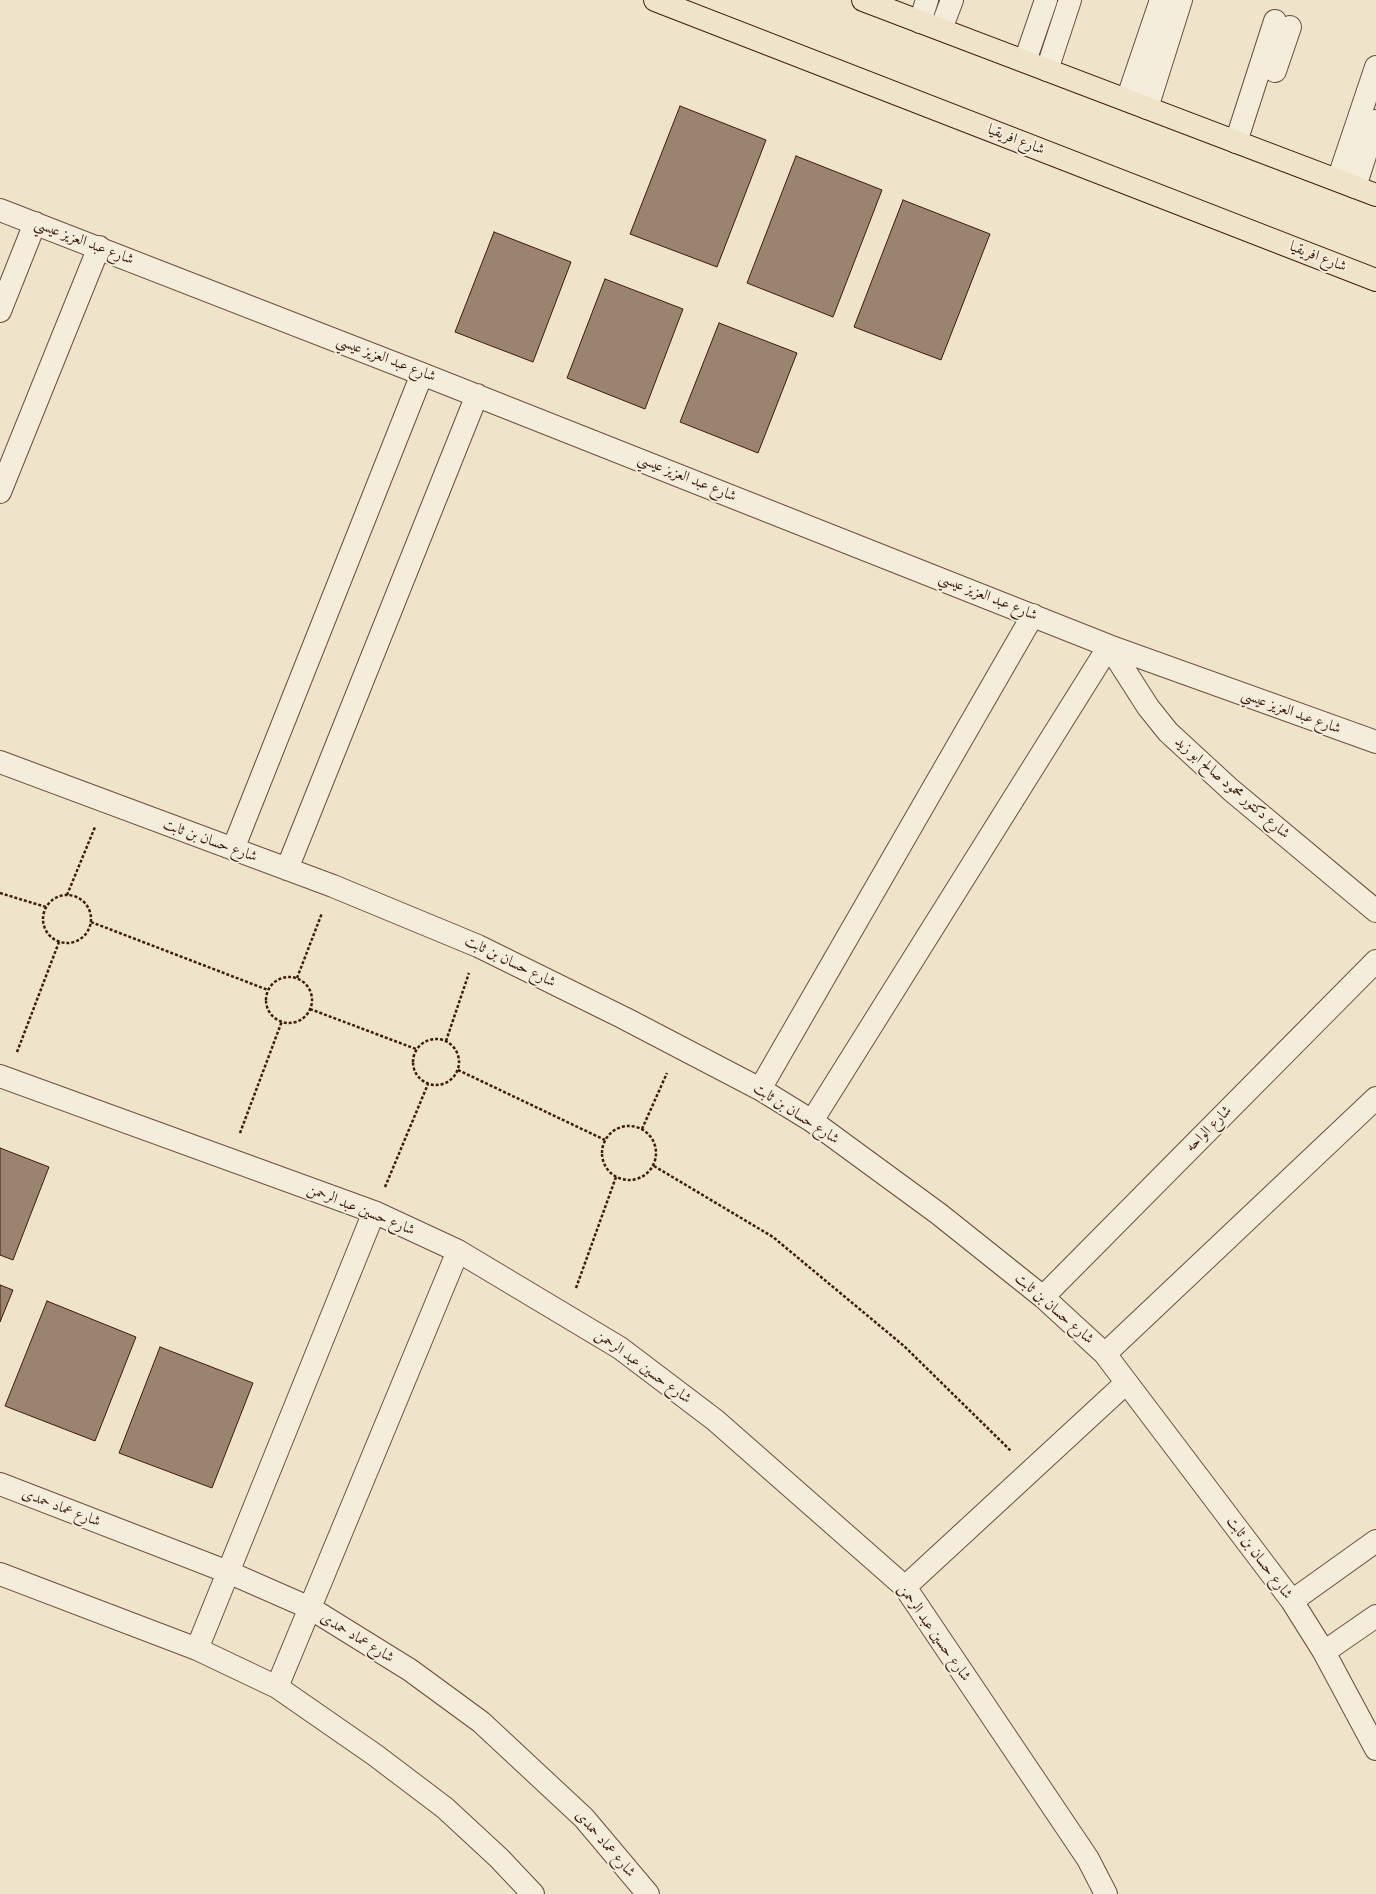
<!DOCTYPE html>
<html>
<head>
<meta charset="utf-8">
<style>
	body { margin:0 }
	canvas { display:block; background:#efe4c9 }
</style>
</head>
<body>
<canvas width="1376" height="1894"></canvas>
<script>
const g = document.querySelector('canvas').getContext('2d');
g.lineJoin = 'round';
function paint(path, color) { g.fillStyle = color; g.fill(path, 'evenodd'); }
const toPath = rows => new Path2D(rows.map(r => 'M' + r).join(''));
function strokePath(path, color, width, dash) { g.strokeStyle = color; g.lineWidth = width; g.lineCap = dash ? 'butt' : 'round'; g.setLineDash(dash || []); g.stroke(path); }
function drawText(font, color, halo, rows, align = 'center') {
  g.font = font + ' "Gentium Book Plus",Amiri,serif'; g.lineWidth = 4; g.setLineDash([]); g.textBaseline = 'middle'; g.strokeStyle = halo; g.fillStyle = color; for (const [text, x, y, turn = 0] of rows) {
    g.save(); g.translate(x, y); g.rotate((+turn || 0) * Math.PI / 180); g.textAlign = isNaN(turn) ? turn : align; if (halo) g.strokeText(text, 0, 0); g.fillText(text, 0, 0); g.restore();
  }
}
const building = toPath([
	[680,106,766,140,717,267,630,234,680,106],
	[796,156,882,190,833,317,747,283,796,156],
	[903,200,990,234,941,360,854,327,903,200],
	[494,232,571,262,533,362,455,332,494,232],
	[605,279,683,309,645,409,567,378,605,279],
	[719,323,797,353,758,453,680,422,719,323],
	[0,1148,49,1167,13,1260,0,1255,0,1148],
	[0,1285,13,1290,0,1322,0,1285],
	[47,1301,136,1337,95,1441,5,1406,47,1301],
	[160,1347,253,1383,212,1488,119,1453,160,1347]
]);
paint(building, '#9a8470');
strokePath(building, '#3d1c0f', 1);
const minor = toPath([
	[920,22,927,0],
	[941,29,952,0],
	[1025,61,1046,0],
	[1047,70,1070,0],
	[1275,71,1290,27],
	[1127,100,1161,0],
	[1147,108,1181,0],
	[1236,142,1275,21],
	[1338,180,1376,67],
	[1355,187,1376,121],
	[0,210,422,374,1109,646,1376,742],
	[0,311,35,223],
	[0,492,99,247],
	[0,762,333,886,478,946,624,1018,760,1089,812,1121,939,1214,1043,1297,1105,1354,1292,1601,1324,1652,1376,1749],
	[233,849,422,374],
	[287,869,477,395],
	[0,1076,374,1212,458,1251,620,1348,715,1420,905,1587,1088,1859,1106,1894],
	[760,1089,1033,615],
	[812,1121,1109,646,1148,707,1168,732,1231,790,1376,911],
	[1043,1297,1376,961],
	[1105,1354,1376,1098],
	[0,1484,228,1572,310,1608,410,1670,481,1722,584,1818,648,1894],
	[0,1574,197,1649,277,1687,375,1755,445,1808,499,1858,533,1894],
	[905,1587,1126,1383],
	[1292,1601,1376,1541],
	[197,1649,374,1212],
	[1324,1652,1376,1616],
	[277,1687,458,1251]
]);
const major = toPath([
	[655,0,1376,280],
	[863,0,1376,195]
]);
strokePath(minor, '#6a4e3e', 24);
strokePath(major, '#3d1c0f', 24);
strokePath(toPath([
	[0,893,46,907],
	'43 919a24 24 0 1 1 48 0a24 24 0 1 1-48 0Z',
	[67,895,95,827],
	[91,922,268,990],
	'266 1000a23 23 0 1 1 46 0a23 23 0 1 1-46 0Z',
	[297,978,322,913],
	[310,1009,416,1049],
	'413 1062a23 23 0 1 1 46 0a23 23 0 1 1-46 0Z',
	[446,1041,469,973],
	[17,1052,59,942],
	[458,1070,605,1140],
	'602 1153a27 27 0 1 1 54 0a27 27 0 1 1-54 0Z',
	[642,1129,667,1073],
	[240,1133,282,1021],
	[654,1166,773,1237,904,1346,1011,1451],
	[385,1187,428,1084],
	[576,1288,616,1177]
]), '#3d1c0f', 2.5, [3, 2]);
strokePath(minor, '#f5eddc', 22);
strokePath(major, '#efe4c9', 22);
drawText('15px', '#3d1c0f', '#f5eddc', [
	["شارع افريقيا",1016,140,21],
	["شارع عبد العزيز عيسي",84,242,21],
	["شارع افريقيا",1318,257,21],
	["شارع عبد العزيز عيسي",386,359,21],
	["شارع عبد العزيز عيسي",687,478,22],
	["شارع عبد العزيز عيسي",988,597,22],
	["شارع عبد العزيز عيسي",1291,712,20],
	["شارع دكتور محمود صالح ابو زيد",1232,788,41],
	["شارع حسان بن ثابت",210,841,20],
	["شارع حسان بن ثابت",510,962,26],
	["شارع حسان بن ثابت",796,1114,33],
	["شارع الواحه",1209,1129,-45],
	["شارع حسين عبد الرحمن",361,1210,22],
	["شارع حسان بن ثابت",1054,1309,41],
	["شارع حسين عبد الرحمن",643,1367,36],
	["شارع عماد حمدى",61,1508,21],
	["شارع حسان بن ثابت",1259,1558,53],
	["شارع حسين عبد الرحمن",934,1633,55],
	["شارع عماد حمدى",357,1638,31],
	["شارع عماد حمدى",605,1844,49]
]);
</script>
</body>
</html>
